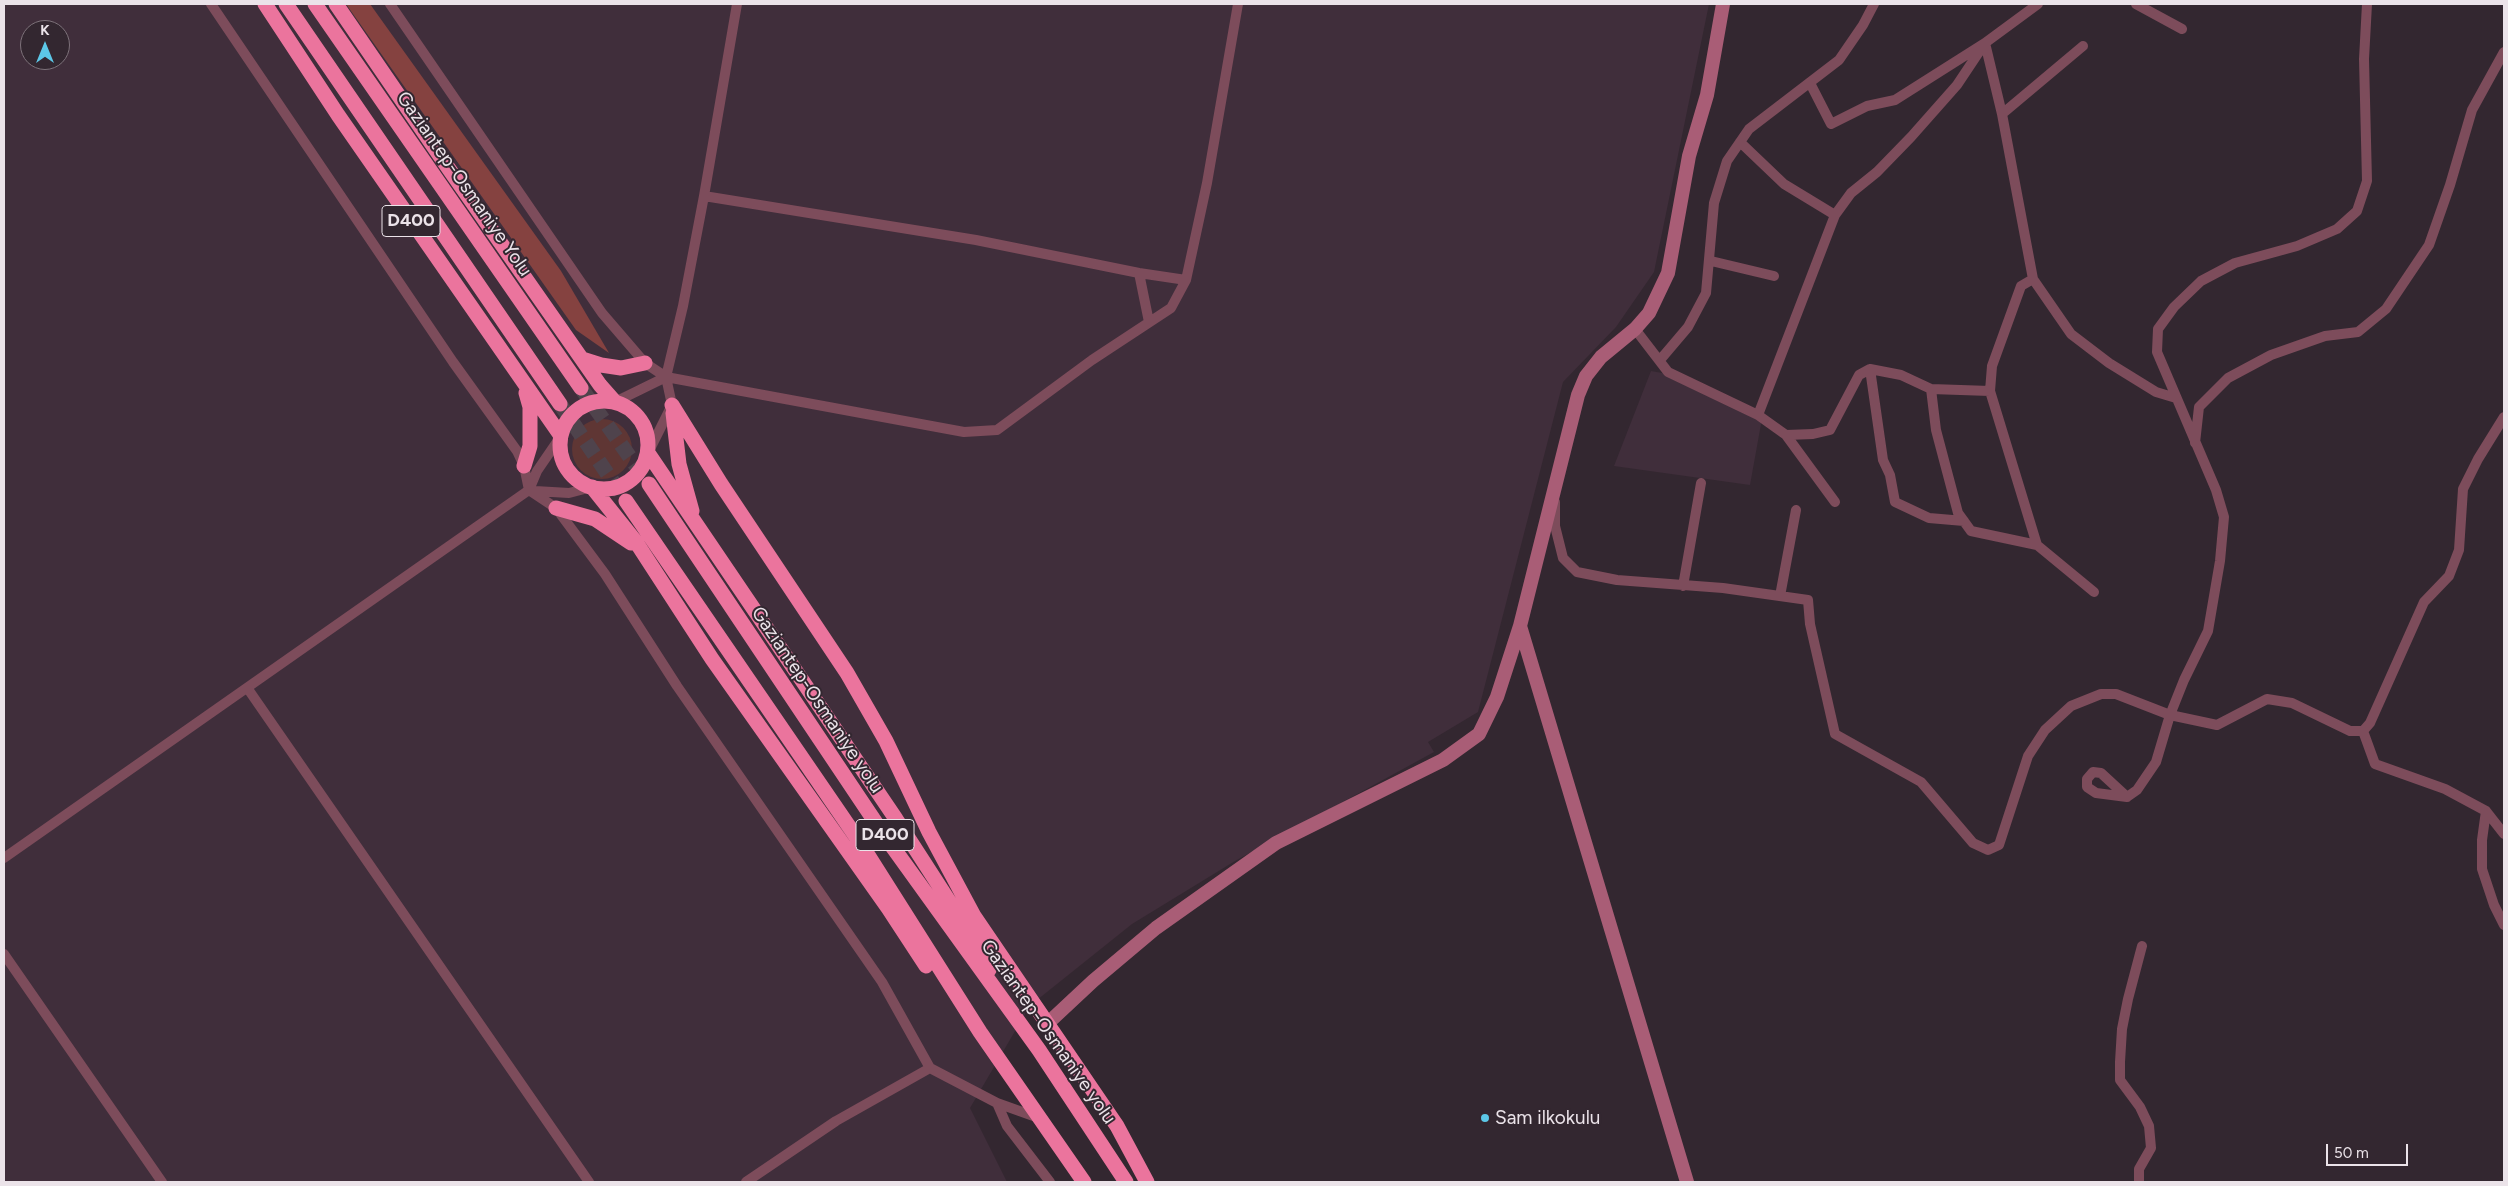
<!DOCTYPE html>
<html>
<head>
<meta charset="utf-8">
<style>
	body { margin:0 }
	#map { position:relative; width:2508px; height:1186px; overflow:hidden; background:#332730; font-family:Figtree,sans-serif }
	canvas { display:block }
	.frame { position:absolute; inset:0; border:5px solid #ebe3e9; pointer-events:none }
	.north { position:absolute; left:20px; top:20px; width:50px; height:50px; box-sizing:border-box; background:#332730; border:1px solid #7d727a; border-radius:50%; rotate:0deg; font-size:14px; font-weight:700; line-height:20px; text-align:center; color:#ebe3e9 }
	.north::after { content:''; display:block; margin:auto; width:18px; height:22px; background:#5cc7e7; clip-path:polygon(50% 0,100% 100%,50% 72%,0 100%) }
	.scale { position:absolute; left:2326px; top:1144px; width:82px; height:22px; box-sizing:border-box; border:2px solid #ebe3e9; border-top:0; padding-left:6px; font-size:15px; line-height:18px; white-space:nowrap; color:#ebe3e9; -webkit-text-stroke:4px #332730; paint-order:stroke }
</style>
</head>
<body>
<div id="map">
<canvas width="2508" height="1186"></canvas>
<div class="frame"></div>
<div class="north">K</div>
<div class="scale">50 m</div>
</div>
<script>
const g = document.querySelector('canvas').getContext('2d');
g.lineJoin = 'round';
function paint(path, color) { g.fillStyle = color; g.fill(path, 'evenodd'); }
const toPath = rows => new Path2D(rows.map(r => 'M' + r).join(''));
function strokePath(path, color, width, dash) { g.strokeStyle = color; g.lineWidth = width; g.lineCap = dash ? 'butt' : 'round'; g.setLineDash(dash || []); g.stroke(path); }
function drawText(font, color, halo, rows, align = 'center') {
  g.font = font + ' Figtree,sans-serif'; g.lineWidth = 4; g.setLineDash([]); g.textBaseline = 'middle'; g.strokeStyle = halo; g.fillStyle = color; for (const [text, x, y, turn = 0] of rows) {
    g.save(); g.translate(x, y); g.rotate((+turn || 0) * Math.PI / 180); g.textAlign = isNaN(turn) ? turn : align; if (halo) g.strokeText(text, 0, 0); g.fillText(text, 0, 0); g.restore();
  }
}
paint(toPath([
	[4,4,1709,4,1654,272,1616,327,1563,382,1478,712,1428,742,1434,752,1235,861,1132,924,1037,1000,1035,997,970,1108,1007,1182,4,1182],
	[30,30,60,30,60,60,30,60],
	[1651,371,1679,376,1763,413,1750,485,1614,466]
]), '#402e3b');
paint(toPath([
	'572 449a30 30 0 1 1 60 0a30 30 0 1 1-60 0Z'
]), '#5f3634');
paint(toPath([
	[346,4,370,4,561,271,609,353,576,330]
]), '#854240');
strokePath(toPath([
	[581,388,649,484],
	[560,404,626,501]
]), '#4f434c', 15, [15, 8]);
strokePath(toPath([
	[211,4,453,362,517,451,524,466,529,490,556,508,605,574,677,686,882,982,930,1068,836,1121,746,1182],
	[390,4,602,313,645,363,666,377,672,405,648,453],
	[2136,4,2182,29],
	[1810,83,1831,124,1867,106,1895,100,1985,43,2002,114,2033,279,2071,334,2109,363,2156,392,2176,398],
	[2002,114,2083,46],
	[1740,142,1784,184,1835,215],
	[704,196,976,240,1139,273,1186,280],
	[1711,261,1774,276],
	[1139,273,1149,322],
	[2033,279,2021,286,1992,366,1990,391,2037,545],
	[1635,329,1668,372,1758,415,1786,435,1813,434,1830,430,1859,375,1870,369,1901,375,1931,389,1990,391],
	[1660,360,1688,327,1706,293,1714,203,1727,161,1749,129,1839,60,1863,25,1874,4],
	[1870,369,1883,460,1890,475,1895,502,1929,518,1964,521],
	[666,377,683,306,704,196,737,4],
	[1931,389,1936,430,1958,513,1971,531,2037,545,2094,592],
	[615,402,666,377,964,432,997,430,1092,360,1171,308,1186,280,1207,183,1238,4],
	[1758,415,1835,215,1851,193,1877,172,1911,137,1957,85,1985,43,2038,4],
	[1786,435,1835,502],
	[2195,443,2199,407,2228,378,2271,355,2325,336,2358,332,2386,309,2429,245,2450,185,2472,110,2504,52],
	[535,491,569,493,592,487],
	[1555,502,1555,526,1563,558,1577,572,1617,580,1723,588,1808,600,1810,624,1835,734,1921,782,1973,843,1988,850,1999,845,2028,756,2045,730,2071,706,2101,694,2116,694,2170,715,2217,725,2267,699,2292,703,2350,731,2363,731,2370,723,2424,602,2449,576,2459,550,2463,489,2478,459,2504,417],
	[1683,586,1701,483],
	[1780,596,1796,510],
	[248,689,589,1182],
	[2363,731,2375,764,2445,789,2486,811,2504,834],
	[2127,797,2101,773,2093,772,2087,779,2087,787,2096,793,2127,797,2137,790,2156,762,2170,715,2184,680,2208,631,2220,561,2224,517,2216,490,2157,352,2158,329,2174,307,2201,281,2235,263,2297,246,2337,229,2357,211,2367,181,2364,59,2367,4],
	[2486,811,2482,840,2482,869,2494,905,2504,925],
	[4,858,529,490,537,471,561,436],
	[4,954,162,1182],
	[930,1068,997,1103,1039,1118],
	[997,1103,1007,1126,1050,1182],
	[2139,1182,2139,1169,2151,1148,2149,1126,2140,1107,2120,1080,2120,1062,2122,1029,2128,999,2142,946]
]), '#7d4c5b', 10);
strokePath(toPath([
	[1520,626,1687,1182],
	[1047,1024,1093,981,1156,928,1276,843,1443,760,1479,734,1497,697,1520,626,1578,395,1586,376,1601,357,1635,329,1649,313,1668,273,1689,156,1707,95,1723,4]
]), '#a95d76', 14);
strokePath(toPath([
	[265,4,338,115,561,436],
	[286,4,560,404],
	[315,4,581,388],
	[336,4,449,169,600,385,615,402],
	[582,359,601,365,621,368,645,363],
	'560 445a44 44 0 1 1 88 0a44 44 0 1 1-88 0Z',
	[672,405,721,484,847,673,886,741,929,832,974,916,1117,1126,1147,1182],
	[673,413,679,464,692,511],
	[648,453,896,819,978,946,989,970],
	[524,466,530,446,530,407,526,393],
	[649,484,884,835,1039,1050,1126,1182],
	[592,487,636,542,712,659,888,908,926,966],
	[626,501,861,844,980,1032,1084,1182],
	[556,508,595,519,631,543]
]), '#eb749d', 15);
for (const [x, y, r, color] of [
	[1485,1118,5,"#5cc7e7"]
]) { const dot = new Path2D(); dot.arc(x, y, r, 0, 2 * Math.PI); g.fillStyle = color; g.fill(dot); strokePath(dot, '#332730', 2); }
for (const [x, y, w] of [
	[411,221,58],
	[885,835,58]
]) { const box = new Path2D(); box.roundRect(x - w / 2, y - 15.5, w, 31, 4); g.fillStyle = '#332730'; g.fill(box); strokePath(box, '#ebe3e9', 1); }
drawText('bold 18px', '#ebe3e9', null, [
	["D400",411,221],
	["D400",885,835]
]);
drawText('19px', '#ebe3e9', '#332730', [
	["Gaziantep-Osmaniye Yolu",464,184,55],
	["Gaziantep-Osmaniye yolu",817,700,56],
	["Gaziantep-Osmaniye yolu",1048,1032,55]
]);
drawText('19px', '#ebe3e9', '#332730', [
	["Sam ilkokulu",1495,1118]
], 'left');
</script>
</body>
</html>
